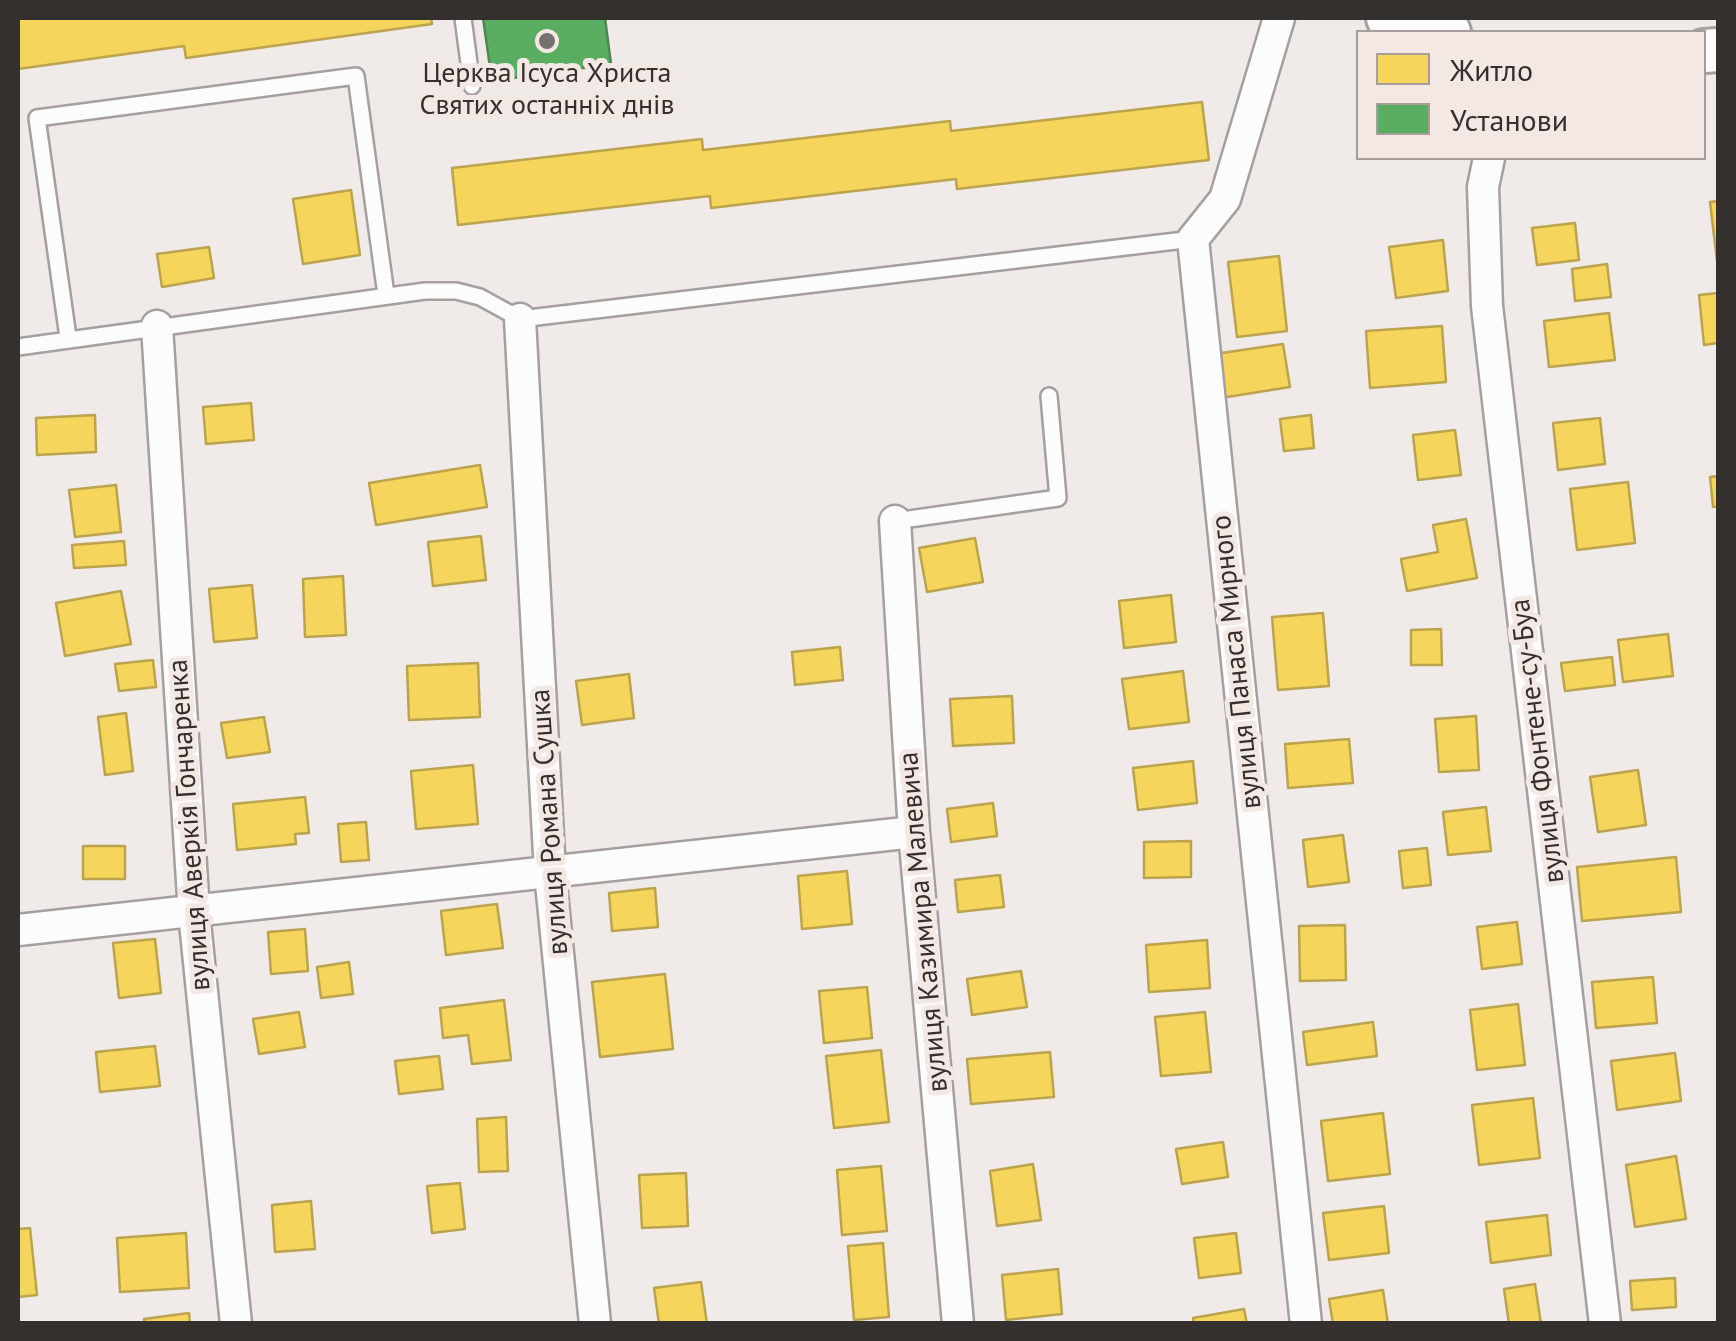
<!DOCTYPE html>
<html>
<head>
<meta charset="utf-8">
<style>
	body { margin:0 }
	#map { position:relative; width:1736px; height:1341px; overflow:hidden; background:#f0eae8; font-family:"PT Sans",sans-serif }
	canvas { display:block }
	.frame { position:absolute; inset:0; border:20px solid #34302e; pointer-events:none }
	.legend { position:absolute; left:1356px; top:30px; width:350px; height:130px; box-sizing:border-box; background:#f4e8e4; border:2px solid #a79e9b; margin:0; padding:12px 18px; list-style:none; font-size:30px; color:#34302e }
	.legend li { display:flex; align-items:center; gap:20px; height:50px }
	.legend b { width:50px; border:2px solid #a79e9b }
</style>
</head>
<body>
<div id="map">
<canvas width="1736" height="1341"></canvas>
<div class="frame"></div>
<ul class="legend">
<li><b style="height:28px;background:#f6d55c"></b>Житло</li>
<li><b style="height:28px;background:#5aae61"></b>Установи</li>
</ul>
</div>
<script>
const g = document.querySelector('canvas').getContext('2d');
g.lineJoin = 'round';
function paint(path, color) { g.fillStyle = color; g.fill(path, 'evenodd'); }
const toPath = rows => new Path2D(rows.map(r => 'M' + r).join(''));
function strokePath(path, color, width, dash) { g.strokeStyle = color; g.lineWidth = width; g.lineCap = dash ? 'butt' : 'round'; g.setLineDash(dash || []); g.stroke(path); }
function drawText(font, color, halo, rows, align = 'center') {
  g.font = font + ' "PT Sans",sans-serif'; g.lineWidth = 10; g.setLineDash([]); g.textBaseline = 'middle'; g.strokeStyle = halo; g.fillStyle = color; for (const [text, x, y, turn = 0] of rows) {
    g.save(); g.translate(x, y); g.rotate((+turn || 0) * Math.PI / 180); g.textAlign = isNaN(turn) ? turn : align; if (halo) g.strokeText(text, 0, 0); g.fillText(text, 0, 0); g.restore();
  }
}
const homes = toPath([
	[18,18,431,18,432,24,186,58,184,46,18,69,18,18],
	[1202,102,1209,160,957,189,956,179,711,208,710,196,458,225,452,168,702,139,703,150,950,121,951,131,1202,102],
	[351,190,360,255,303,264,293,199,351,190],
	[1718,201,1718,261,1717,261,1710,202,1718,201],
	[1575,223,1579,260,1537,265,1532,228,1575,223],
	[1443,240,1448,291,1396,298,1389,247,1443,240],
	[209,247,214,278,162,287,157,254,209,247],
	[1279,256,1287,331,1237,337,1228,262,1279,256],
	[1607,264,1611,297,1575,301,1572,269,1607,264],
	[1718,293,1718,343,1704,345,1699,295,1718,293],
	[1609,313,1615,360,1549,367,1544,321,1609,313],
	[1442,326,1446,382,1370,388,1366,331,1442,326],
	[1283,344,1290,387,1221,398,1215,354,1283,344],
	[251,403,254,440,206,444,203,407,251,403],
	[95,415,96,452,37,455,36,418,95,415],
	[1311,415,1314,448,1284,451,1280,419,1311,415],
	[1600,418,1605,464,1558,470,1553,423,1600,418],
	[1455,430,1461,475,1418,480,1413,435,1455,430],
	[480,465,487,507,376,525,369,483,480,465],
	[1718,476,1718,506,1713,507,1710,477,1718,476],
	[1628,482,1635,543,1577,550,1570,489,1628,482],
	[116,485,121,532,75,537,69,490,116,485],
	[1466,519,1477,578,1407,591,1401,559,1438,552,1433,525,1466,519],
	[481,536,486,580,433,586,428,542,481,536],
	[975,538,983,582,927,592,919,548,975,538],
	[124,541,126,565,74,568,72,545,124,541],
	[343,576,346,635,305,637,303,579,343,576],
	[252,585,257,638,214,642,209,589,252,585],
	[121,591,131,644,65,656,56,603,121,591],
	[1171,595,1176,642,1124,648,1119,601,1171,595],
	[1323,613,1329,686,1278,690,1272,617,1323,613],
	[1441,629,1442,665,1411,665,1411,630,1441,629],
	[1668,634,1673,676,1623,682,1618,640,1668,634],
	[840,647,843,680,795,685,792,652,840,647],
	[1612,657,1615,685,1565,691,1561,663,1612,657],
	[153,660,156,687,119,691,115,664,153,660],
	[478,663,480,717,409,720,407,666,478,663],
	[1183,671,1189,722,1129,729,1122,679,1183,671],
	[629,674,634,718,582,725,576,681,629,674],
	[1012,696,1014,743,953,746,950,699,1012,696],
	[126,713,133,771,105,775,98,717,126,713],
	[1476,716,1479,770,1439,772,1435,719,1476,716],
	[264,717,270,752,227,758,221,723,264,717],
	[1349,739,1353,783,1288,788,1285,744,1349,739],
	[1193,761,1197,803,1138,810,1133,768,1193,761],
	[473,765,478,824,416,829,411,771,473,765],
	[1638,770,1646,825,1598,832,1590,777,1638,770],
	[305,797,309,833,295,834,296,844,237,850,233,804,305,797],
	[993,803,997,836,951,842,947,809,993,803],
	[1486,807,1491,851,1448,855,1443,812,1486,807],
	[366,822,369,860,341,862,338,824,366,822],
	[1343,835,1349,882,1308,887,1303,840,1343,835],
	[1191,841,1191,877,1144,878,1144,842,1191,841],
	[83,846,125,846,125,879,83,879,83,846],
	[1427,848,1431,885,1403,888,1399,851,1427,848],
	[1676,857,1681,912,1582,921,1577,867,1676,857],
	[847,871,852,924,802,929,798,876,847,871],
	[1000,875,1004,907,958,912,955,880,1000,875],
	[655,888,658,927,612,931,609,893,655,888],
	[497,904,503,948,446,955,441,911,497,904],
	[1517,922,1522,964,1482,969,1477,927,1517,922],
	[1345,925,1346,980,1300,981,1299,926,1345,925],
	[305,929,308,971,271,974,268,932,305,929],
	[155,939,161,993,119,998,113,943,155,939],
	[1207,940,1210,988,1149,992,1146,945,1207,940],
	[349,962,353,994,321,998,317,967,349,962],
	[1021,971,1027,1007,972,1015,967,979,1021,971],
	[665,974,673,1049,600,1057,592,982,665,974],
	[1653,977,1657,1023,1596,1028,1592,982,1653,977],
	[867,987,872,1038,824,1043,819,991,867,987],
	[504,1000,511,1060,472,1064,468,1035,443,1038,440,1008,504,1000],
	[1518,1004,1525,1065,1477,1070,1470,1010,1518,1004],
	[299,1012,305,1047,259,1054,253,1019,299,1012],
	[1205,1012,1211,1072,1161,1076,1155,1017,1205,1012],
	[1373,1022,1377,1056,1307,1065,1303,1032,1373,1022],
	[155,1046,160,1086,100,1092,96,1052,155,1046],
	[881,1050,889,1122,834,1128,826,1056,881,1050],
	[1050,1052,1054,1097,971,1104,967,1059,1050,1052],
	[1675,1053,1681,1101,1617,1110,1611,1061,1675,1053],
	[439,1056,443,1089,399,1094,395,1061,439,1056],
	[1533,1098,1540,1158,1479,1165,1472,1105,1533,1098],
	[1383,1113,1390,1174,1328,1181,1321,1121,1383,1113],
	[506,1117,508,1171,479,1172,477,1119,506,1117],
	[1223,1142,1228,1177,1182,1184,1176,1149,1223,1142],
	[1676,1156,1686,1219,1635,1227,1626,1165,1676,1156],
	[1033,1164,1041,1220,997,1226,990,1171,1033,1164],
	[881,1166,887,1231,842,1235,837,1170,881,1166],
	[686,1173,688,1226,642,1228,639,1175,686,1173],
	[460,1183,465,1229,432,1233,427,1186,460,1183],
	[311,1201,315,1249,275,1252,272,1205,311,1201],
	[1384,1206,1389,1253,1329,1260,1323,1213,1384,1206],
	[1547,1215,1551,1255,1491,1263,1486,1222,1547,1215],
	[30,1228,37,1295,18,1297,18,1229,30,1228],
	[186,1233,189,1288,120,1292,117,1238,186,1233],
	[1236,1233,1241,1273,1199,1278,1194,1238,1236,1233],
	[883,1243,889,1317,854,1320,848,1246,883,1243],
	[1058,1269,1062,1314,1006,1320,1002,1275,1058,1269],
	[1675,1278,1676,1307,1632,1310,1630,1281,1675,1278],
	[701,1282,707,1324,659,1324,654,1288,701,1282],
	[1535,1284,1541,1324,1509,1324,1504,1289,1535,1284],
	[1383,1290,1388,1324,1333,1324,1329,1299,1383,1290],
	[1244,1309,1247,1324,1194,1324,1193,1318,1244,1309],
	[189,1313,190,1324,144,1324,144,1319,189,1313]
]);
paint(homes, '#f6d55c');
strokePath(homes, '#bca44e', 2.5);
const public = toPath([
	[483,18,605,18,611,64,492,81,483,18]
]);
paint(public, '#5aae61');
strokePath(public, '#4f8852', 2.5);
const service = toPath([
	[463,18,472,86],
	[68,337,37,118,356,76,386,295],
	[18,347,425,291,456,291,480,297,520,319,1193,239],
	[895,521,1058,498,1049,396]
]);
const minor = toPath([
	[1279,18,1225,199,1193,239,1306,1324],
	[1489,158,1483,187,1487,306,1605,1324],
	[520,319,550,873,595,1324],
	[157,326,194,913,236,1324],
	[895,521,914,832,958,1324],
	[18,930,914,832]
]);
const secondary = toPath([
	[1388,18,1449,32],
	[1704,51,1718,50]
]);
strokePath(service, '#a5a09f', 20);
strokePath(minor, '#a5a09f', 35);
strokePath(secondary, '#a5a09f', 48);
strokePath(service, '#fdfcfc', 15);
strokePath(minor, '#fdfcfc', 30);
strokePath(secondary, '#fdfcfc', 42);
for (const [x, y, r, color] of [
	[547,41,10,"#76716f"]
]) { const dot = new Path2D(); dot.arc(x, y, r, 0, 2 * Math.PI); g.fillStyle = color; g.fill(dot); strokePath(dot, '#f4e8e4', 4); }
drawText('28px', '#34302e', '#f4e8e4', [
	["Церква Ісуса Христа",547,74],
	["Святих останніх днів",547,106]
]);
drawText('28px', '#34302e', '#f4e8e4', [
	["вулиця Панаса Мирного",1237,662,-96],
	["вулиця Фонтене-су-Буа",1538,741,-97],
	["вулиця Романа Сушка",550,822,-94],
	["вулиця Аверкія Гончаренка",190,825,-94],
	["вулиця Казимира Малевича",924,922,-95]
]);
</script>
</body>
</html>
